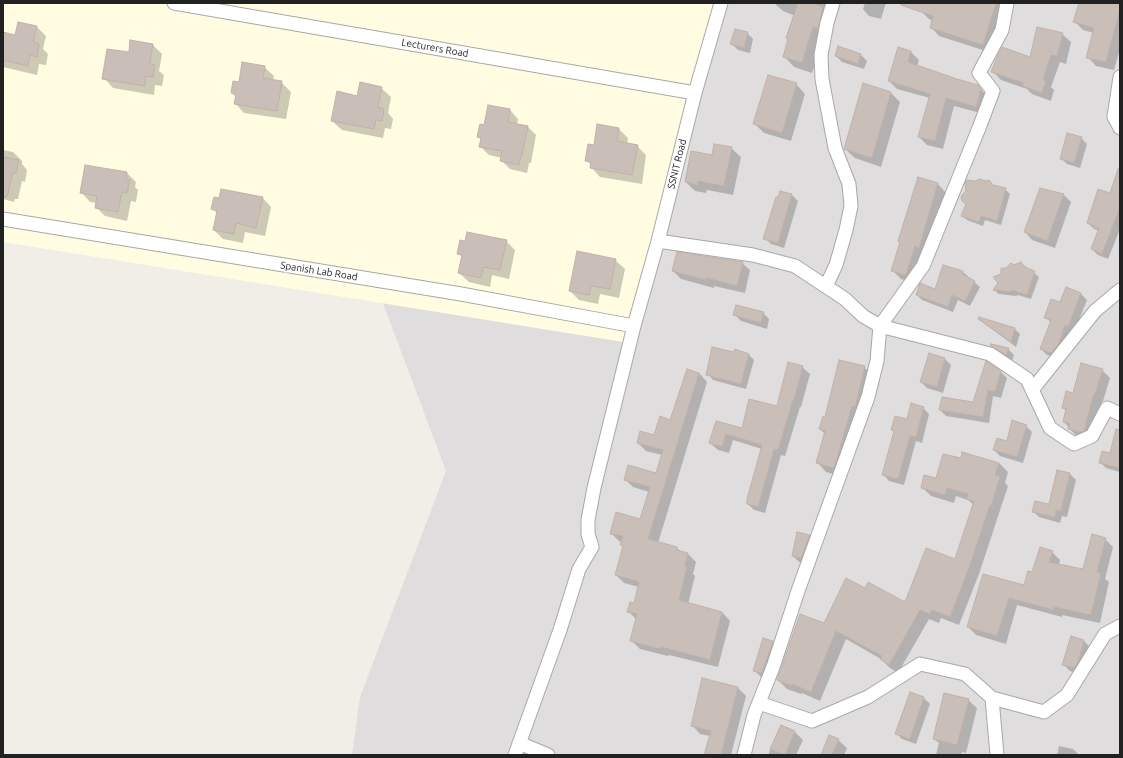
<!DOCTYPE html>
<html>
<head>
<meta charset="utf-8">
<style>
	body { margin:0 }
	#map { position:relative; width:1123px; height:758px; overflow:hidden; background:#f1ede7; font-family:Ubuntu,sans-serif }
	canvas { display:block }
	.frame { position:absolute; inset:0; border:4px solid #212121; pointer-events:none }
</style>
</head>
<body>
<div id="map">
<canvas width="1123" height="758"></canvas>
<div class="frame"></div>
</div>
<script>
const g = document.querySelector('canvas').getContext('2d');
g.lineJoin = 'round';
function paint(path, color) { g.fillStyle = color; g.fill(path, 'evenodd'); }
const toPath = rows => new Path2D(rows.map(r => 'M' + r).join(''));
function strokePath(path, color, width, dash) { g.strokeStyle = color; g.lineWidth = width; g.lineCap = dash ? 'butt' : 'round'; g.setLineDash(dash || []); g.stroke(path); }
function drawText(font, color, halo, rows, align = 'center') {
  g.font = font + ' Ubuntu,sans-serif'; g.lineWidth = 3; g.setLineDash([]); g.textBaseline = 'middle'; g.strokeStyle = halo; g.fillStyle = color; for (const [text, x, y, turn = 0] of rows) {
    g.save(); g.translate(x, y); g.rotate((+turn || 0) * Math.PI / 180); g.textAlign = isNaN(turn) ? turn : align; if (halo) g.strokeText(text, 0, 0); g.fillText(text, 0, 0); g.restore();
  }
}
paint(toPath([
	[507,3,1120,3,1120,755,352,755,360,697,446,471,369,266]
]), '#dfddde');
paint(toPath([
	[3,3,717,3,623,342,3,242]
]), '#fffce2');
paint(toPath([
	[774,3,837,3,824,37,812,73,794,67,784,56,795,16,783,11],
	[865,3,886,3,881,19,869,16,863,9],
	[923,3,1011,3,992,53,939,36,931,27,933,21,929,19,920,10],
	[1080,3,1120,3,1120,49,1114,70,1096,66,1088,57,1094,33,1083,30,1075,22],
	[37,27,46,36,43,49,48,54,46,65,39,64,37,75,3,67,3,33,16,36],
	[747,33,753,39,750,53,738,50,732,44],
	[1062,34,1071,42,1066,64,1060,62,1051,87,1054,90,1051,101,1032,94,1027,89,1001,80,993,72,1031,58],
	[131,41,153,45,162,54,159,71,164,75,162,86,155,85,154,95,113,88,104,78,129,53],
	[898,49,911,52,919,60,917,66,978,86,986,95,984,114,954,106,943,149,927,145,919,137,930,98,897,89,889,81],
	[861,55,867,61,864,69,842,62,836,56],
	[264,67,274,76,273,81,281,82,291,92,286,119,244,113,235,103,236,97,232,93],
	[796,84,805,94,791,141,764,133,755,124],
	[381,88,391,97,388,113,393,119,391,129,385,128,383,138,342,130,332,121,358,97],
	[891,93,900,102,881,167,855,158,845,149],
	[489,106,510,110,518,119,517,125,528,127,536,135,531,163,529,163,527,173,510,169,501,160,502,158,489,155,480,146,481,140,478,136,485,126],
	[619,129,628,138,627,144,637,146,646,155,642,184,600,177,591,167,591,165,586,160,595,146],
	[1081,138,1087,144,1080,168,1067,164,1061,158],
	[731,148,741,157,733,195,707,190,706,193,695,191,686,182,713,157],
	[3,150,13,152,22,161,22,164,27,170,25,182,22,181,18,199,15,199,14,202,3,199],
	[127,173,136,182,135,187,138,190,136,202,131,201,127,221,105,216,96,207,97,203,90,202,81,192],
	[918,178,938,184,946,193,915,283,901,279,893,271],
	[1120,179,1120,229,1108,259,1098,255,1092,249,1099,231,1094,229,1088,223,1110,195],
	[1094,225,1103,230,1094,227],
	[1005,189,1010,194,1001,225,985,220,983,226,967,220,962,216],
	[792,195,798,201,784,248,771,244,765,238],
	[1064,195,1071,202,1055,248,1032,240,1025,232],
	[262,197,271,207,265,236,245,232,243,243,223,239,214,230,218,214,213,209],
	[506,241,515,250,509,279,492,275,490,287,469,282,459,273,463,258,458,253,466,242],
	[615,260,625,269,619,298,600,294,598,304,579,300,570,291],
	[742,263,750,270,745,293,714,286,714,288,681,279,673,271],
	[1021,263,1039,277,1031,299,1018,295,1016,296,999,294,994,290,999,283,1002,274],
	[963,272,980,287,970,306,958,300,953,312,922,300,917,295,936,290],
	[1081,294,1087,300,1074,332,1071,331,1063,351,1058,358,1047,355,1041,349,1051,323,1046,317,1060,303],
	[763,313,769,319,767,329,741,321,735,315],
	[980,319,1015,329,1020,334,1016,347,985,324],
	[992,346,1008,349,1014,355,1012,361,998,352],
	[735,353,749,355,754,360,746,389,713,380,708,374],
	[929,354,945,359,951,365,943,393,927,388,921,382],
	[802,367,810,374,801,407,800,407,785,456,781,455,765,513,754,510,747,503,762,449,733,440,729,453,718,450,710,443,716,422,742,430,778,407],
	[864,367,873,376,843,477,826,472,817,462,825,434,820,429,826,418],
	[688,370,699,373,707,382,658,543,677,548,681,552,688,554,696,562,693,574,695,576,688,604,722,612,730,621,718,667,669,655,668,656,640,649,631,640,637,620,629,612,635,604,639,587,624,583,616,575,623,547,621,545,622,542,619,541,611,533,640,520,649,492,633,487,625,479,657,474,662,455,646,451,638,443,654,436,671,421],
	[1102,370,1110,378,1103,401,1102,401,1092,438,1077,437,1064,422,1067,411,1063,408],
	[1001,372,1007,378,1001,398,993,396,989,423,946,416,940,410,974,403],
	[923,408,929,414,922,443,916,441,904,485,889,481,883,474,895,433,892,430],
	[1026,426,1032,432,1023,463,1000,456,994,450,1007,442],
	[1120,438,1120,472,1106,468,1100,462,1111,454],
	[961,460,999,463,1008,472,1005,483,1008,486,979,574,959,625,941,618,939,623,929,619,898,673,890,668,881,659,846,639,820,701,802,693,801,694,787,689,778,680,824,624,866,589,905,603,955,560,974,505,968,500,956,496,954,503,931,496,922,487,937,479],
	[1070,474,1076,480,1067,517,1062,516,1060,523,1039,517,1033,511,1050,505],
	[809,536,815,542,807,564,799,562,793,556],
	[1105,539,1113,547,1105,579,1109,582,1100,623,1062,615,1062,617,1017,605,1006,644,976,635,968,627,1025,587,1033,573,1052,552,1060,560,1059,565,1084,570],
	[1071,637,1084,641,1090,647,1080,674,1070,671,1064,665],
	[773,642,779,648,768,679,761,677,755,671],
	[738,688,746,696,731,755,705,755,710,736,700,734,692,725],
	[910,694,924,698,930,704,916,744,902,739,896,733],
	[968,700,977,708,966,753,962,752,961,755,936,755,939,743,934,739],
	[781,726,795,732,803,740,796,755,768,755],
	[838,740,847,748,844,755,822,755],
	[1059,746,1073,749,1079,755,1057,755]
]), '#0003');
const building = toPath([
	[798,3,812,3,823,7,818,28,813,27,802,63,783,57,788,39,786,38,798,3],
	[901,3,996,3,983,45,930,28,933,16,901,5,901,3],
	[1079,3,1120,3,1120,9,1106,62,1086,58,1094,28,1073,22,1079,3],
	[18,22,37,26,33,42,39,44,37,57,30,55,28,66,3,60,3,32,15,35,18,22],
	[1037,27,1063,33,1057,56,1051,55,1043,80,1046,81,1042,93,1022,86,1024,83,991,72,997,57,1002,47,1030,57,1037,27],
	[735,29,748,32,744,48,730,44,735,29],
	[130,40,153,44,150,64,155,65,153,77,146,76,145,86,102,79,107,49,129,52,130,40],
	[838,46,861,54,858,64,835,56,838,46],
	[898,47,911,51,908,62,957,79,978,85,981,89,976,107,946,98,935,141,918,137,930,94,888,81,898,47],
	[242,62,265,66,263,78,282,81,277,111,234,104,236,94,231,93,233,81,239,82,242,62],
	[768,75,797,83,782,133,753,124,768,75],
	[360,82,382,87,378,107,384,109,382,121,376,120,374,129,331,121,337,91,357,96,360,82],
	[863,83,891,92,872,158,844,149,863,83],
	[488,105,510,109,508,122,528,126,522,155,521,155,519,165,500,161,502,151,479,147,481,138,477,137,480,124,484,125,488,105],
	[597,124,619,128,617,141,638,145,632,175,590,168,591,162,585,161,588,144,594,145,597,124],
	[1067,133,1082,137,1074,163,1060,159,1067,133],
	[714,144,732,147,724,186,698,181,697,185,685,182,691,151,712,155,714,144],
	[3,157,19,160,16,173,13,173,7,197,3,196,3,157],
	[85,165,127,172,126,179,130,180,127,193,122,192,118,212,95,208,97,196,80,193,85,165],
	[1118,169,1120,169,1120,207,1102,254,1091,249,1099,228,1087,223,1098,189,1110,193,1118,169],
	[918,177,938,183,919,248,915,246,906,275,891,271,900,242,898,241,918,177],
	[979,179,986,181,989,180,993,185,1006,188,997,221,981,216,979,222,961,216,966,204,962,201,961,198,962,195,966,191,965,184,966,180,976,181,979,179],
	[1040,188,1064,194,1047,241,1024,232,1040,188],
	[221,189,263,197,256,228,236,223,234,234,213,230,217,211,211,209,214,197,219,198,221,189],
	[780,191,792,194,778,243,763,239,776,197,778,197,780,191],
	[467,232,507,240,500,270,483,267,481,278,458,273,462,255,457,254,460,240,465,241,467,232],
	[577,251,616,259,610,289,591,286,589,295,569,291,577,251],
	[677,252,743,262,737,286,707,278,706,280,672,271,677,252],
	[1021,262,1024,267,1035,271,1027,295,1012,290,1011,292,993,290,998,283,993,277,1001,274,1001,268,1006,268,1011,263,1014,265,1021,262],
	[943,265,963,271,962,274,975,281,965,301,952,295,948,307,916,295,920,283,935,289,943,265],
	[1066,287,1081,293,1068,327,1065,325,1058,345,1051,353,1040,349,1051,320,1044,318,1051,299,1060,302,1066,287],
	[736,305,764,312,761,323,733,315,736,305],
	[979,317,1015,328,1011,342,978,319,979,317],
	[991,344,1009,348,1006,355,990,346,991,344],
	[712,347,734,352,735,349,749,354,741,384,706,375,712,347],
	[929,353,945,358,937,387,920,382,929,353],
	[839,360,865,366,855,407,852,406,834,468,816,463,825,431,819,429,823,416,825,417,839,360],
	[986,361,1001,371,995,392,988,390,983,417,939,410,942,397,973,402,986,361],
	[788,362,803,366,794,400,793,400,778,450,774,449,758,507,747,504,747,499,762,445,726,434,722,447,709,443,716,421,742,428,749,399,777,406,788,362],
	[1081,363,1103,369,1095,394,1094,393,1084,431,1080,432,1068,429,1070,424,1063,422,1066,409,1062,408,1066,391,1073,393,1081,363],
	[687,369,699,373,648,539,677,547,677,550,688,553,685,566,687,567,679,600,722,612,710,660,661,647,660,649,630,641,637,614,627,612,630,602,634,603,639,582,615,575,623,546,620,545,623,536,610,534,616,512,640,519,650,487,624,480,628,465,656,473,663,450,637,443,640,431,654,435,660,416,670,420,687,369],
	[911,403,924,407,916,437,910,436,898,479,882,475,894,431,891,430,895,416,907,419,911,403],
	[1012,420,1027,425,1017,457,993,450,997,438,1007,441,1012,420],
	[1116,429,1120,430,1120,468,1099,463,1102,451,1110,453,1116,429],
	[962,452,999,463,995,475,1000,476,991,506,990,505,970,565,950,617,932,610,930,614,920,610,889,665,880,659,882,656,836,631,811,692,792,684,792,686,777,680,800,614,824,623,846,578,865,588,868,582,905,602,926,548,955,559,974,501,966,499,968,494,947,488,945,495,921,488,924,475,936,478,943,454,961,458,962,452],
	[1057,470,1070,473,1061,511,1056,510,1055,517,1032,512,1035,501,1049,504,1057,470],
	[797,532,810,535,801,558,792,556,797,532],
	[1092,534,1106,538,1097,572,1101,573,1091,615,1054,607,1054,610,1009,598,997,636,967,627,983,574,1024,585,1028,571,1032,572,1040,547,1053,551,1049,562,1083,569,1092,534],
	[1071,636,1084,640,1078,662,1074,668,1062,665,1071,636],
	[763,638,773,641,762,673,753,671,763,638],
	[702,678,738,687,721,755,704,755,711,731,691,726,702,678],
	[910,692,924,697,910,739,895,734,910,692],
	[944,693,969,699,957,745,933,739,944,693],
	[781,725,795,731,785,755,770,749,781,725],
	[829,735,839,739,832,755,821,755,829,735]
]);
paint(building, '#cabeb9');
strokePath(building, '#c4b1a8', 1);
const street = toPath([
	[174,3,695,93],
	[1120,77,1114,117,1120,128],
	[3,219,461,294,634,326],
	[658,241,753,255,795,266,845,299,863,316,880,326,990,354,1027,379,1050,428,1074,444,1092,436,1107,408,1120,414],
	[826,286,836,265,846,230,851,206,849,184,835,148,822,79,821,55,827,23,833,3],
	[1032,390,1095,311,1120,290],
	[992,698,997,755],
	[759,703,812,721,868,697,920,664,965,674,992,698,1044,712,1067,695,1105,634,1120,626],
	[519,743,548,755],
	[515,755,560,630,579,569,592,547,588,534,588,520,594,488,634,326,658,241,695,93,721,3],
	[744,755,754,715,773,667,799,588,868,397,877,361,880,326,923,266,979,128,993,91,979,73,1002,30,1007,3]
]);
strokePath(street, '#a8a8a8', 15);
strokePath(street, '#fff', 13);
drawText('10px', '#212121', '#fff', [
	["Lecturers Road",435,48,10],
	["SSNIT Road",677,164,-76],
	["Spanish Lab Road",319,271,9]
]);
</script>
</body>
</html>
